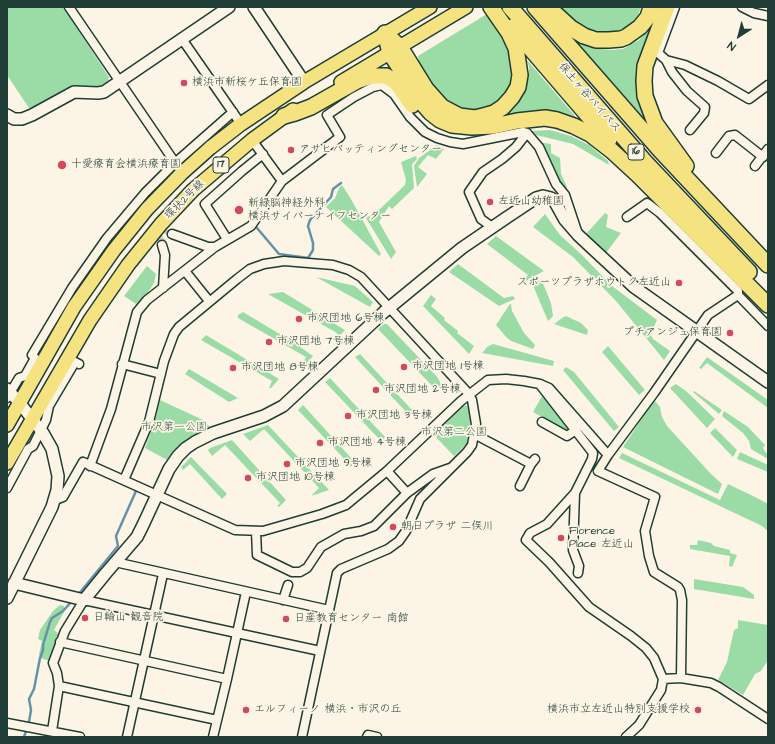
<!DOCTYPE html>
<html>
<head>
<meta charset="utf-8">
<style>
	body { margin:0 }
	#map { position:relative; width:775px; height:744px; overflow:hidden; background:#fcf5e5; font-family:"Architects Daughter",sans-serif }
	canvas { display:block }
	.frame { position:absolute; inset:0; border:8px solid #1f3d34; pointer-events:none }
	.north { position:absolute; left:719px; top:16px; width:40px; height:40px; -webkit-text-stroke:3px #fcf5e5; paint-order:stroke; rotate:216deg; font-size:11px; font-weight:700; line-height:16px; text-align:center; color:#1f3d34 }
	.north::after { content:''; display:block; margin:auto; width:14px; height:18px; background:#1f3d34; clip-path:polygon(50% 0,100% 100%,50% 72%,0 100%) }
</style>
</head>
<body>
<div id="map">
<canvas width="775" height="744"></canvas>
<div class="frame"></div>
<div class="north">N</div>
</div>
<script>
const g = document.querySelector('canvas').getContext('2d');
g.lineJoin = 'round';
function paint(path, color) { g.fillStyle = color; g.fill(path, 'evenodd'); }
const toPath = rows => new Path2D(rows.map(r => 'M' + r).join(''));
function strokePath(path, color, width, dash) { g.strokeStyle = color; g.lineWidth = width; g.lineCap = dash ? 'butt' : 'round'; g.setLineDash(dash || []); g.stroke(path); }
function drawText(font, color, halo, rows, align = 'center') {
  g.font = font + ' "Architects Daughter","Klee One",sans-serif'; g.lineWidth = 3.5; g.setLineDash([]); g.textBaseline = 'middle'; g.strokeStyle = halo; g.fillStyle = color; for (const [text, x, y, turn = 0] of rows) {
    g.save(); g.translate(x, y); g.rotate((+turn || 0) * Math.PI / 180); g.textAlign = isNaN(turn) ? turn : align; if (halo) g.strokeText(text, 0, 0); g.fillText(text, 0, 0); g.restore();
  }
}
paint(toPath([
	[7,7,63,7,109,77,108,81,99,88,31,111,7,75],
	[559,7,641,7,637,19,628,27,617,31,603,32,589,29,579,24],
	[487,14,502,36,511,54,513,72,512,80,510,87,498,104,470,112,452,106,438,95,420,68,418,56],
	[659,14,638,94,639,105,645,117,644,118,573,38,593,48,612,50,623,49,639,40,645,34,652,26],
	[526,59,576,117,561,112,544,110,530,111,510,116,507,112,520,100,525,90,529,76,529,66],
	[550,130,571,136,589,145,608,161,609,165,573,144,536,135,532,131],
	[537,142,551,144,551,153,560,158,561,174,567,187,567,191,564,193],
	[437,145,444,149,436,159,428,155,418,167,427,174,417,187,414,166,419,158],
	[416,156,417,159,412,164,414,188,392,209,389,206,379,222,396,252,391,259,366,218,380,209,405,185,406,180,401,162],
	[342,185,351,199,381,254,379,256,326,207,335,198,339,188],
	[605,213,608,215,606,227,621,233,606,253,586,234],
	[545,214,560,235,582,255,612,286,657,320,652,331,651,335,653,339,670,351,664,360,616,301,573,257,533,227],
	[496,236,544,271,522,283,528,275,487,244],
	[458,264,504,298,513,296,515,299,499,306,449,272],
	[147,266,156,274,154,283,148,292,136,304,124,296],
	[316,277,355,286,373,302,370,307],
	[537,280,542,281,551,303,553,316,548,321,532,283],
	[283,292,345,330,337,339,335,339,337,333,268,294],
	[431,295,436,299,431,306,445,318,444,320,458,331,457,333,474,346,469,354,423,306],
	[510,304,511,304,512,311,524,333,535,345,533,349,511,341,507,338,496,325],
	[243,312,293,342,313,356,305,366,302,365,306,357,238,318,238,315],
	[566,316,581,323,588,330,587,335,554,324,562,318],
	[384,324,387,324,438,378,442,386,437,391,378,329],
	[206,335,279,379,271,388,269,388,272,381,201,340],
	[493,344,554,361,553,366,482,353,487,347],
	[608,346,645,390,639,395,602,352],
	[360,354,412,410,408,414,355,357],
	[707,357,768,400,768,408,707,363,701,369,699,368],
	[566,367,574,372,619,427,614,431,563,370],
	[189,369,238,398,229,402,185,374],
	[330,378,385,437,381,441,325,382],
	[676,384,686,391,715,419,707,428,670,388],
	[694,391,722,410,719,414,693,392],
	[542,396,570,427,567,431,533,412],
	[160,400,203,420,213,430,171,462,145,448,154,424],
	[655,401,660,407,662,417,667,426,711,474,722,484,718,494,623,447,651,405],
	[303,405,353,460,352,467,298,410],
	[462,405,469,407,471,416,467,443,454,456,432,433],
	[724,411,748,427,765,445,763,448,766,453,768,452,768,459,751,449,749,441,743,433,722,416],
	[268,425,329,490,311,496,319,488,264,429,250,441,243,434],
	[715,428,737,450,733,457,710,433],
	[232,440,286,500,279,507,277,506,280,503,225,445,212,456,208,450,210,448],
	[740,452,768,465,768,472,737,459],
	[622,453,720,500,728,484,759,499,768,504,768,531,762,526,619,458],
	[191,457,227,494,222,499,190,464,183,470,181,467],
	[698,540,711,543,714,546,730,550,730,553,737,555,732,567,729,566,730,556,690,549,690,545,697,545],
	[694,579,743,587,754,595,754,599,694,589],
	[60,605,64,606,64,612,54,630,59,634,49,661,41,658,39,654,42,641,38,639,40,630,53,611],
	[738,620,768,625,768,660,761,671,755,674,743,695,718,680,727,662,734,630,738,628]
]), '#9bdca6');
strokePath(toPath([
	[257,228,279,254,308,258,313,250,313,243,308,226,310,220,331,197,333,189,341,183],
	[77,596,118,546,116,536,136,491],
	[24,737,29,722,31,710,29,699,34,689,40,658,43,650,43,645,50,622,52,618,63,611,72,601]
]), '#6692a7', 2.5);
strokePath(toPath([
	[162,245,162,239,167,234,172,234]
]), '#d0d0c2', 8, [8, 4]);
const street = toPath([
	[69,7,178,167],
	[675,7,658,53,666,60,672,72,687,91,705,107,704,113,690,130],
	[742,7,754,13,768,16],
	[182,39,241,124],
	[666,60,685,65,718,81,749,99,768,85],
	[252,140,282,181],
	[716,153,729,136,735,135,763,157],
	[755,166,768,149],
	[627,217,647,203,660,213,738,291,738,295],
	[492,227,481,219,469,192,483,172,502,159,516,147,527,133],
	[172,234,208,247,215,247],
	[227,239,205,204,242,171,263,154],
	[162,245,165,255,163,288],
	[185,271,209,301],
	[768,326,738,295,708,315,654,393,608,455,598,471,655,497,645,531,649,556,654,572,678,587,680,590,682,600,681,678,711,683,719,687,768,719],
	[122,364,161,374],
	[541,386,593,453,592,459,575,493,547,524,530,533,526,540,549,562,589,607,631,636,646,648,654,658,663,679,661,690,639,725,626,737],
	[7,398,19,378,25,376,35,358,32,355,72,288,107,238,145,193,175,163,233,112],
	[542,422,567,436,576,430],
	[474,434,531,464,535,459],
	[90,466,111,409,137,312,147,300,215,247,251,226,282,181,340,137,327,115,354,97,373,87,382,85,394,94,410,117,425,132,437,138,450,142,463,144,523,132,527,133,539,147,556,184,565,195,578,234],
	[387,471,407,493],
	[124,480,149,422,164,361,174,334,179,327,237,279,250,269,264,264,284,261,333,265,349,270,361,277,469,394,472,400,476,424,472,445,467,452,420,499,406,531,399,541,388,549,341,569,337,573,302,737],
	[520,486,531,464],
	[7,488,28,449,33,446,46,420,49,406,75,362,79,364],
	[575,493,573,550,579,566,578,573],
	[55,500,63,497,83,462,235,530,263,531,322,514,346,505,387,471,461,401,488,380,506,379,524,381,540,384,549,388,608,455],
	[256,531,257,555,292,572,300,572,307,568,321,547,344,534,361,531,374,526,407,493,433,474,450,468],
	[115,562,329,610],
	[283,600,288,585],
	[60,642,227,679],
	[663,679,681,678],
	[59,686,217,720],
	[7,723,80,737],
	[52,731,59,686,57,673,53,663,65,631,84,600,320,651],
	[127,737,163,574],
	[213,737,227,679,246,592],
	[367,737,368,735,377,737]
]);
const secondary = toPath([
	[254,7,304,82],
	[7,115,14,119,22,119,32,115,74,92,98,93,104,92,229,7],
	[7,389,19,402,43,433,52,449,58,476,57,490,52,507,7,598],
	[14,583,84,600,106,573,137,537,143,525,169,469,178,456,186,448,195,442,213,433,264,416,283,406,384,312,462,248,506,218,536,198,543,196,551,198,555,202,565,220,578,235,634,287,768,382]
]);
const primary = toPath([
	[341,82,466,7],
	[7,425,74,307,114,250,147,209,182,173,210,148,241,124,304,82,430,7],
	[7,463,90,320,128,265,161,224,193,190,252,140,293,110]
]);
const highway = toPath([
	[510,7,645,162,749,272],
	[535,7,660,150,768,265],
	[548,7,571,28,584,36,596,40,609,40,621,39,626,37,640,27,648,17,651,7],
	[667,7,645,66,644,81,645,96,655,123,686,166],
	[512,27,609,140],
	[385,33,390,53,423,104,431,113,440,120,452,125,472,127,494,126,517,121,545,118,557,120,574,126,590,134,612,151,638,175,768,305],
	[386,34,400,47,426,89,442,107,459,116,475,118,483,116,494,113,503,107,512,97,518,87,520,75,516,48,509,33,491,7],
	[284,116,295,113,311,107,357,81,371,76,386,76,396,82,412,105]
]);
strokePath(street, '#1f3d34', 11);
strokePath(secondary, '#1f3d34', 14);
strokePath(primary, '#1f3d34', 16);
strokePath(highway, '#1f3d34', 18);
strokePath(street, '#fcf5e5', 8);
strokePath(secondary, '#fcf5e5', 11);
strokePath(primary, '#f5e382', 13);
strokePath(highway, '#f5e382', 15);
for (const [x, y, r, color] of [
	[184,83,4,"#d1495b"],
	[291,150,4,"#d1495b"],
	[62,165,5,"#d1495b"],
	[490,202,4,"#d1495b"],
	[239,210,5,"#d1495b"],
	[679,283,4,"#d1495b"],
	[299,319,4,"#d1495b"],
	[730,333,4,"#d1495b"],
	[269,342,4,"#d1495b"],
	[404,367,4,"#d1495b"],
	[233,368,4,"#d1495b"],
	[376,390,4,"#d1495b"],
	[348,416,4,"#d1495b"],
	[320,443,4,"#d1495b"],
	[287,464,4,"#d1495b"],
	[248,478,4,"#d1495b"],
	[393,527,4,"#d1495b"],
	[561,538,4,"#d1495b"],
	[85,618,4,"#d1495b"],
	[286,619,4,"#d1495b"],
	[246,710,4,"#d1495b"],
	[698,710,4,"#d1495b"]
]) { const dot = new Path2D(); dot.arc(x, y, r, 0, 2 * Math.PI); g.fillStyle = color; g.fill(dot); strokePath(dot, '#fcf5e5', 1.5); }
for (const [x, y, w] of [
	[636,152,16],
	[221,165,16]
]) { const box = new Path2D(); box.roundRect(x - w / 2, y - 8, w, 16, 3); g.fillStyle = '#fcf5e5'; g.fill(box); strokePath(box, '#1f3d34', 1); }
drawText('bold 10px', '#1f3d34', null, [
	["16",636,152],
	["17",221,165]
]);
drawText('11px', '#1f3d34', '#fcf5e5', [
	["横浜市新桜ケ丘保育園",192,83],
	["アサヒバッティングセンター",299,150],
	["十愛療育会横浜療育園",71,165],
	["左近山幼稚園",498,202],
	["新緑脳神経外科",248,204],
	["横浜サイバーナイフセンター",248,217],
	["スポーツプラザホウトク左近山",671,283,"right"],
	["市沢団地 6号棟",307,319],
	["プチアンジュ保育園",722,333,"right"],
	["市沢団地 7号棟",277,342],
	["市沢団地 1号棟",412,367],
	["市沢団地 8号棟",241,368],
	["市沢団地 2号棟",384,390],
	["市沢団地 3号棟",356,416],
	["市沢団地 4号棟",328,443],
	["市沢団地 9号棟",295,464],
	["市沢団地 10号棟",256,478],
	["朝日プラザ 二俣川",401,527],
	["Florence",569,532],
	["Place 左近山",569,545],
	["日輪山 観音院",93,618],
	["日産教育センター 南館",294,619],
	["エルフィーノ 横浜・市沢の丘",254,710],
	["横浜市立左近山特別支援学校",690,710,"right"]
], 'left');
drawText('11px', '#1f3d34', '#fcf5e5', [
	["保土ヶ谷バイパス",589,98,49],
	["環状2号線",185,200,-45]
]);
drawText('11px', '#385d4b', '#fcf5e5', [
	["市沢第一公園",174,428],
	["市沢第二公園",454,433]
]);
</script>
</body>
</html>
